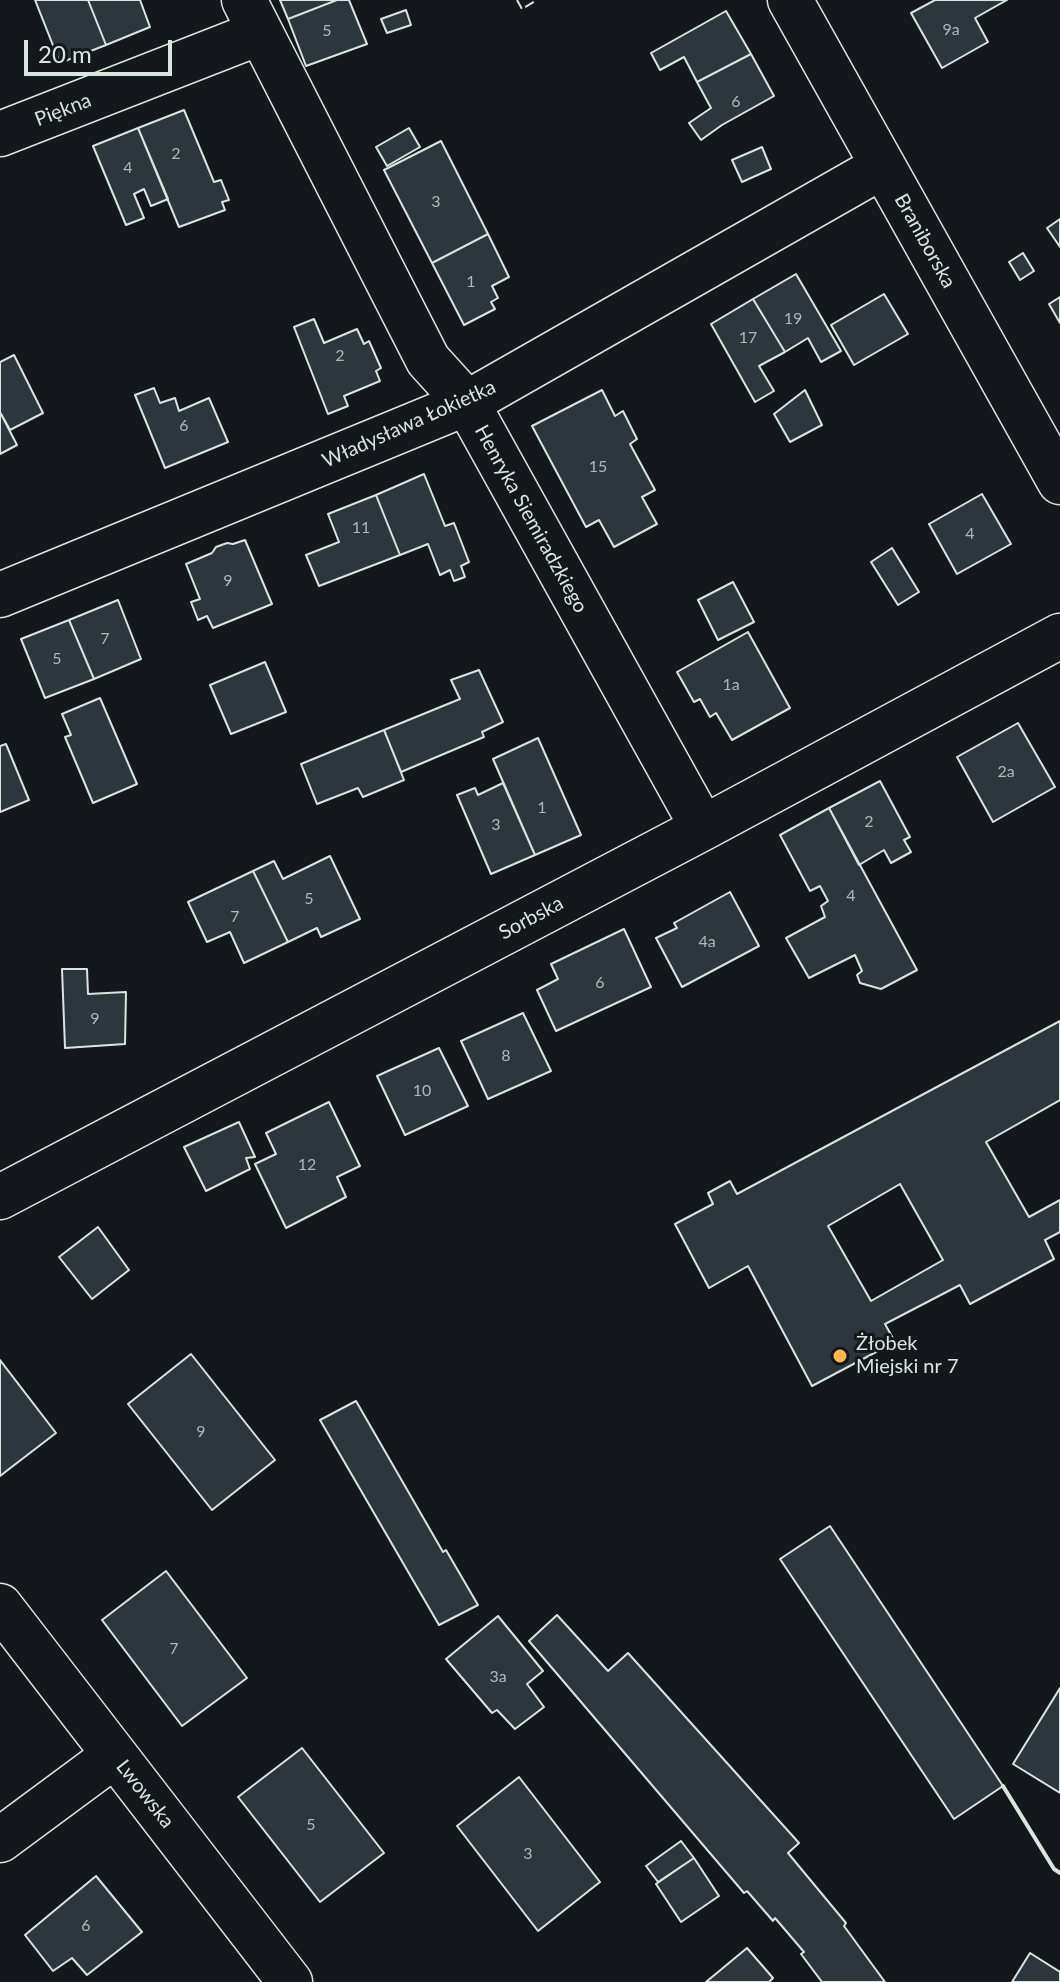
<!DOCTYPE html>
<html>
<head>
<meta charset="utf-8">
<style>
	body { margin:0 }
	#map { position:relative; width:1060px; height:1982px; overflow:hidden; background:#14181c; font-family:Lato,sans-serif }
	canvas { display:block }
	.scale { position:absolute; left:24px; top:40px; width:148px; height:36px; box-sizing:border-box; border:4px solid #d8e6dc; border-top:0; padding-left:10px; font-size:24px; line-height:28px; white-space:nowrap; color:#d8e6dc; -webkit-text-stroke:6px #14181c; paint-order:stroke }
</style>
</head>
<body>
<div id="map">
<canvas width="1060" height="1982"></canvas>
<div class="scale">20 m</div>
</div>
<script>
const g = document.querySelector('canvas').getContext('2d');
g.lineJoin = 'round';
function paint(path, color) { g.fillStyle = color; g.fill(path, 'evenodd'); }
const toPath = rows => new Path2D(rows.map(r => 'M' + r).join(''));
function strokePath(path, color, width, dash) { g.strokeStyle = color; g.lineWidth = width; g.lineCap = dash ? 'butt' : 'round'; g.setLineDash(dash || []); g.stroke(path); }
function drawText(font, color, halo, rows, align = 'center') {
  g.font = font + ' Lato,sans-serif'; g.lineWidth = 6; g.setLineDash([]); g.textBaseline = 'middle'; g.strokeStyle = halo; g.fillStyle = color; for (const [text, x, y, turn = 0] of rows) {
    g.save(); g.translate(x, y); g.rotate((+turn || 0) * Math.PI / 180); g.textAlign = isNaN(turn) ? turn : align; if (halo) g.strokeText(text, 0, 0); g.fillText(text, 0, 0); g.restore();
  }
}
const building = toPath([
	[35,0,88,0,106,45,60,63,35,0],
	[88,0,140,0,150,27,106,45,88,0],
	[280,0,337,0,288,19,280,0],
	[337,0,349,0,367,44,306,66,288,19,337,0],
	[935,0,1007,0,975,18,988,42,942,68,911,13,935,0],
	[406,10,411,25,387,33,381,19,406,10],
	[726,11,751,54,697,82,684,57,660,70,651,53,726,11],
	[751,54,774,96,722,125,701,140,689,123,711,108,697,82,751,54],
	[184,110,214,182,221,180,229,200,222,202,225,210,179,227,138,128,184,110],
	[138,128,168,199,151,206,144,189,134,194,144,218,126,225,93,146,138,128],
	[409,128,420,147,387,166,376,147,409,128],
	[441,141,488,234,432,263,384,170,441,141],
	[762,147,771,169,742,182,732,160,762,147],
	[1060,219,1060,247,1047,228,1060,219],
	[488,234,509,277,492,286,498,298,491,302,495,309,464,325,432,263,488,234],
	[1023,253,1034,271,1020,280,1009,262,1023,253],
	[796,274,841,351,821,362,808,338,785,352,753,299,796,274],
	[884,294,908,334,854,365,831,325,884,294],
	[1060,297,1060,323,1049,304,1060,297],
	[753,299,785,352,759,366,774,391,755,402,711,324,753,299],
	[314,319,324,343,357,329,364,344,369,341,381,368,376,371,380,381,344,396,348,406,328,414,294,327,314,319],
	[14,355,43,413,10,430,0,412,0,362,14,355],
	[154,388,160,403,175,398,179,411,209,398,228,442,165,468,135,395,154,388],
	[602,390,615,416,623,411,637,439,630,444,655,490,642,497,657,524,614,547,599,520,586,527,532,426,602,390],
	[805,390,822,425,790,442,774,414,805,390],
	[0,412,17,445,0,454,0,412],
	[424,474,445,526,454,523,469,562,461,566,465,577,454,581,450,570,440,575,428,544,400,555,376,495,424,474],
	[982,494,1011,544,957,574,929,524,982,494],
	[376,495,400,555,319,586,306,555,339,542,328,514,376,495],
	[245,540,272,604,213,628,207,616,198,620,191,602,200,599,186,564,212,553,216,547,227,543,233,544,245,540],
	[892,548,919,592,898,605,871,562,892,548],
	[733,582,754,622,718,640,698,600,733,582],
	[118,600,141,659,94,679,69,620,118,600],
	[69,620,94,679,45,698,21,639,69,620],
	[748,632,790,708,732,740,716,713,710,717,700,699,694,702,677,672,748,632],
	[265,662,286,712,231,734,210,685,265,662],
	[479,670,503,722,482,732,484,737,401,772,384,730,460,699,451,680,479,670],
	[100,698,137,784,93,803,65,737,71,735,62,714,100,698],
	[1018,723,1055,787,993,822,957,757,1018,723],
	[384,730,404,780,363,797,358,788,317,804,301,764,384,730],
	[538,738,581,835,535,855,493,759,538,738],
	[6,744,29,800,0,812,0,746,6,744],
	[880,781,910,837,904,840,911,852,891,863,884,850,859,865,829,808,880,781],
	[503,783,535,855,491,874,457,795,475,788,478,795,503,783],
	[829,808,917,970,881,989,860,983,857,975,862,971,855,955,809,978,786,938,825,917,821,906,828,901,820,886,810,891,780,835,829,808],
	[330,856,360,919,321,937,317,928,288,942,253,871,274,861,283,879,330,856],
	[253,871,288,942,244,963,230,932,207,942,188,902,253,871],
	[730,892,759,946,682,987,656,938,677,928,674,923,730,892],
	[624,929,651,987,556,1031,537,990,558,979,551,964,624,929],
	[62,969,87,969,88,994,126,992,125,1044,65,1048,62,969],
	[523,1013,551,1071,488,1099,461,1041,523,1013],
	[1060,1021,1060,1100,986,1142,1029,1217,1060,1200,1060,1232,1045,1240,1054,1259,970,1304,960,1285,885,1324,895,1342,812,1386,748,1266,709,1288,675,1224,713,1204,708,1193,730,1181,737,1194,1060,1021],
	[900,1184,943,1260,871,1301,828,1226,900,1184],
	[439,1048,468,1106,405,1135,377,1076,439,1048],
	[329,1102,360,1166,337,1177,346,1197,286,1228,255,1164,276,1154,266,1133,329,1102],
	[239,1122,255,1157,246,1158,250,1169,206,1191,184,1147,239,1122],
	[98,1227,129,1270,92,1299,59,1257,98,1227],
	[191,1354,275,1460,212,1510,128,1404,191,1354],
	[0,1360,56,1433,0,1476,0,1360],
	[356,1401,443,1552,446,1550,478,1605,439,1625,320,1420,356,1401],
	[830,1526,1003,1786,954,1819,780,1559,830,1526],
	[166,1571,247,1678,182,1726,102,1620,166,1571],
	[557,1615,608,1671,628,1653,799,1843,788,1853,846,1923,844,1926,885,1982,822,1982,801,1954,804,1952,775,1918,773,1921,747,1891,744,1893,529,1641,557,1615],
	[498,1616,543,1671,527,1684,544,1707,515,1729,497,1710,492,1713,446,1659,498,1616],
	[1060,1688,1060,1793,1013,1764,1060,1688],
	[302,1748,384,1853,320,1902,238,1797,302,1748],
	[519,1777,600,1882,538,1931,457,1826,519,1777],
	[681,1841,694,1858,658,1882,646,1866,681,1841],
	[694,1858,719,1896,681,1922,656,1884,694,1858],
	[96,1876,142,1932,87,1975,72,1958,53,1971,25,1935,96,1876],
	[747,1948,773,1978,769,1982,706,1982,747,1948],
	[1030,1953,1060,1972,1060,1982,1012,1982,1030,1953]
]);
paint(building, '#2c363c');
strokePath(building, '#d8e6dc', 2);
const minor = toPath([
	[244,0,428,360,467,403,703,828],
	[790,0,1060,482],
	[0,134,259,33],
	[0,595,467,403,883,166],
	[0,1197,703,828,1060,636],
	[0,1606,290,1982],
	[0,1840,115,1755]
]);
strokePath(minor, '#d8e6dc', 47);
strokePath(minor, '#14181c', 44);
strokePath(toPath([
	[517,0,522,9,537,0]
]), '#d8e6dc', 2, [10, 4]);
strokePath(toPath([
	[1003,1786,1054,1869,1060,1873]
]), '#d8e6dc', 4);
for (const [x, y, r, color] of [
	[840,1356,8,"#ffb74d"]
]) { const dot = new Path2D(); dot.arc(x, y, r, 0, 2 * Math.PI); g.fillStyle = color; g.fill(dot); strokePath(dot, '#14181c', 3); }
drawText('16px', '#adbab4', null, [
	["9a",951,30],
	["5",327,31],
	["6",736,102],
	["2",176,154],
	["4",128,168],
	["3",436,202],
	["1",471,282],
	["19",793,319],
	["17",748,338],
	["2",340,356],
	["6",184,426],
	["15",598,467],
	["11",361,528],
	["4",970,534],
	["9",228,581],
	["7",105,639],
	["5",57,659],
	["1a",731,685],
	["2a",1006,772],
	["1",542,808],
	["2",869,822],
	["3",496,825],
	["4",851,896],
	["5",309,899],
	["7",235,917],
	["4a",707,942],
	["6",600,983],
	["9",95,1019],
	["8",506,1056],
	["10",422,1091],
	["12",307,1165],
	["9",201,1432],
	["7",174,1649],
	["3a",498,1677],
	["5",311,1825],
	["3",528,1854],
	["6",86,1926]
]);
drawText('20px', '#d8e6dc', '#14181c', [
	["Piękna",63,110,-21],
	["Braniborska",925,241,61],
	["Władysława Łokietka",409,424,-24],
	["Henryka Siemiradzkiego",531,519,61],
	["Sorbska",531,918,-28],
	["Lwowska",145,1794,52]
]);
drawText('20px', '#d8e6dc', '#14181c', [
	["Żłobek",856,1344],
	["Miejski nr 7",856,1367]
], 'left');
</script>
</body>
</html>
